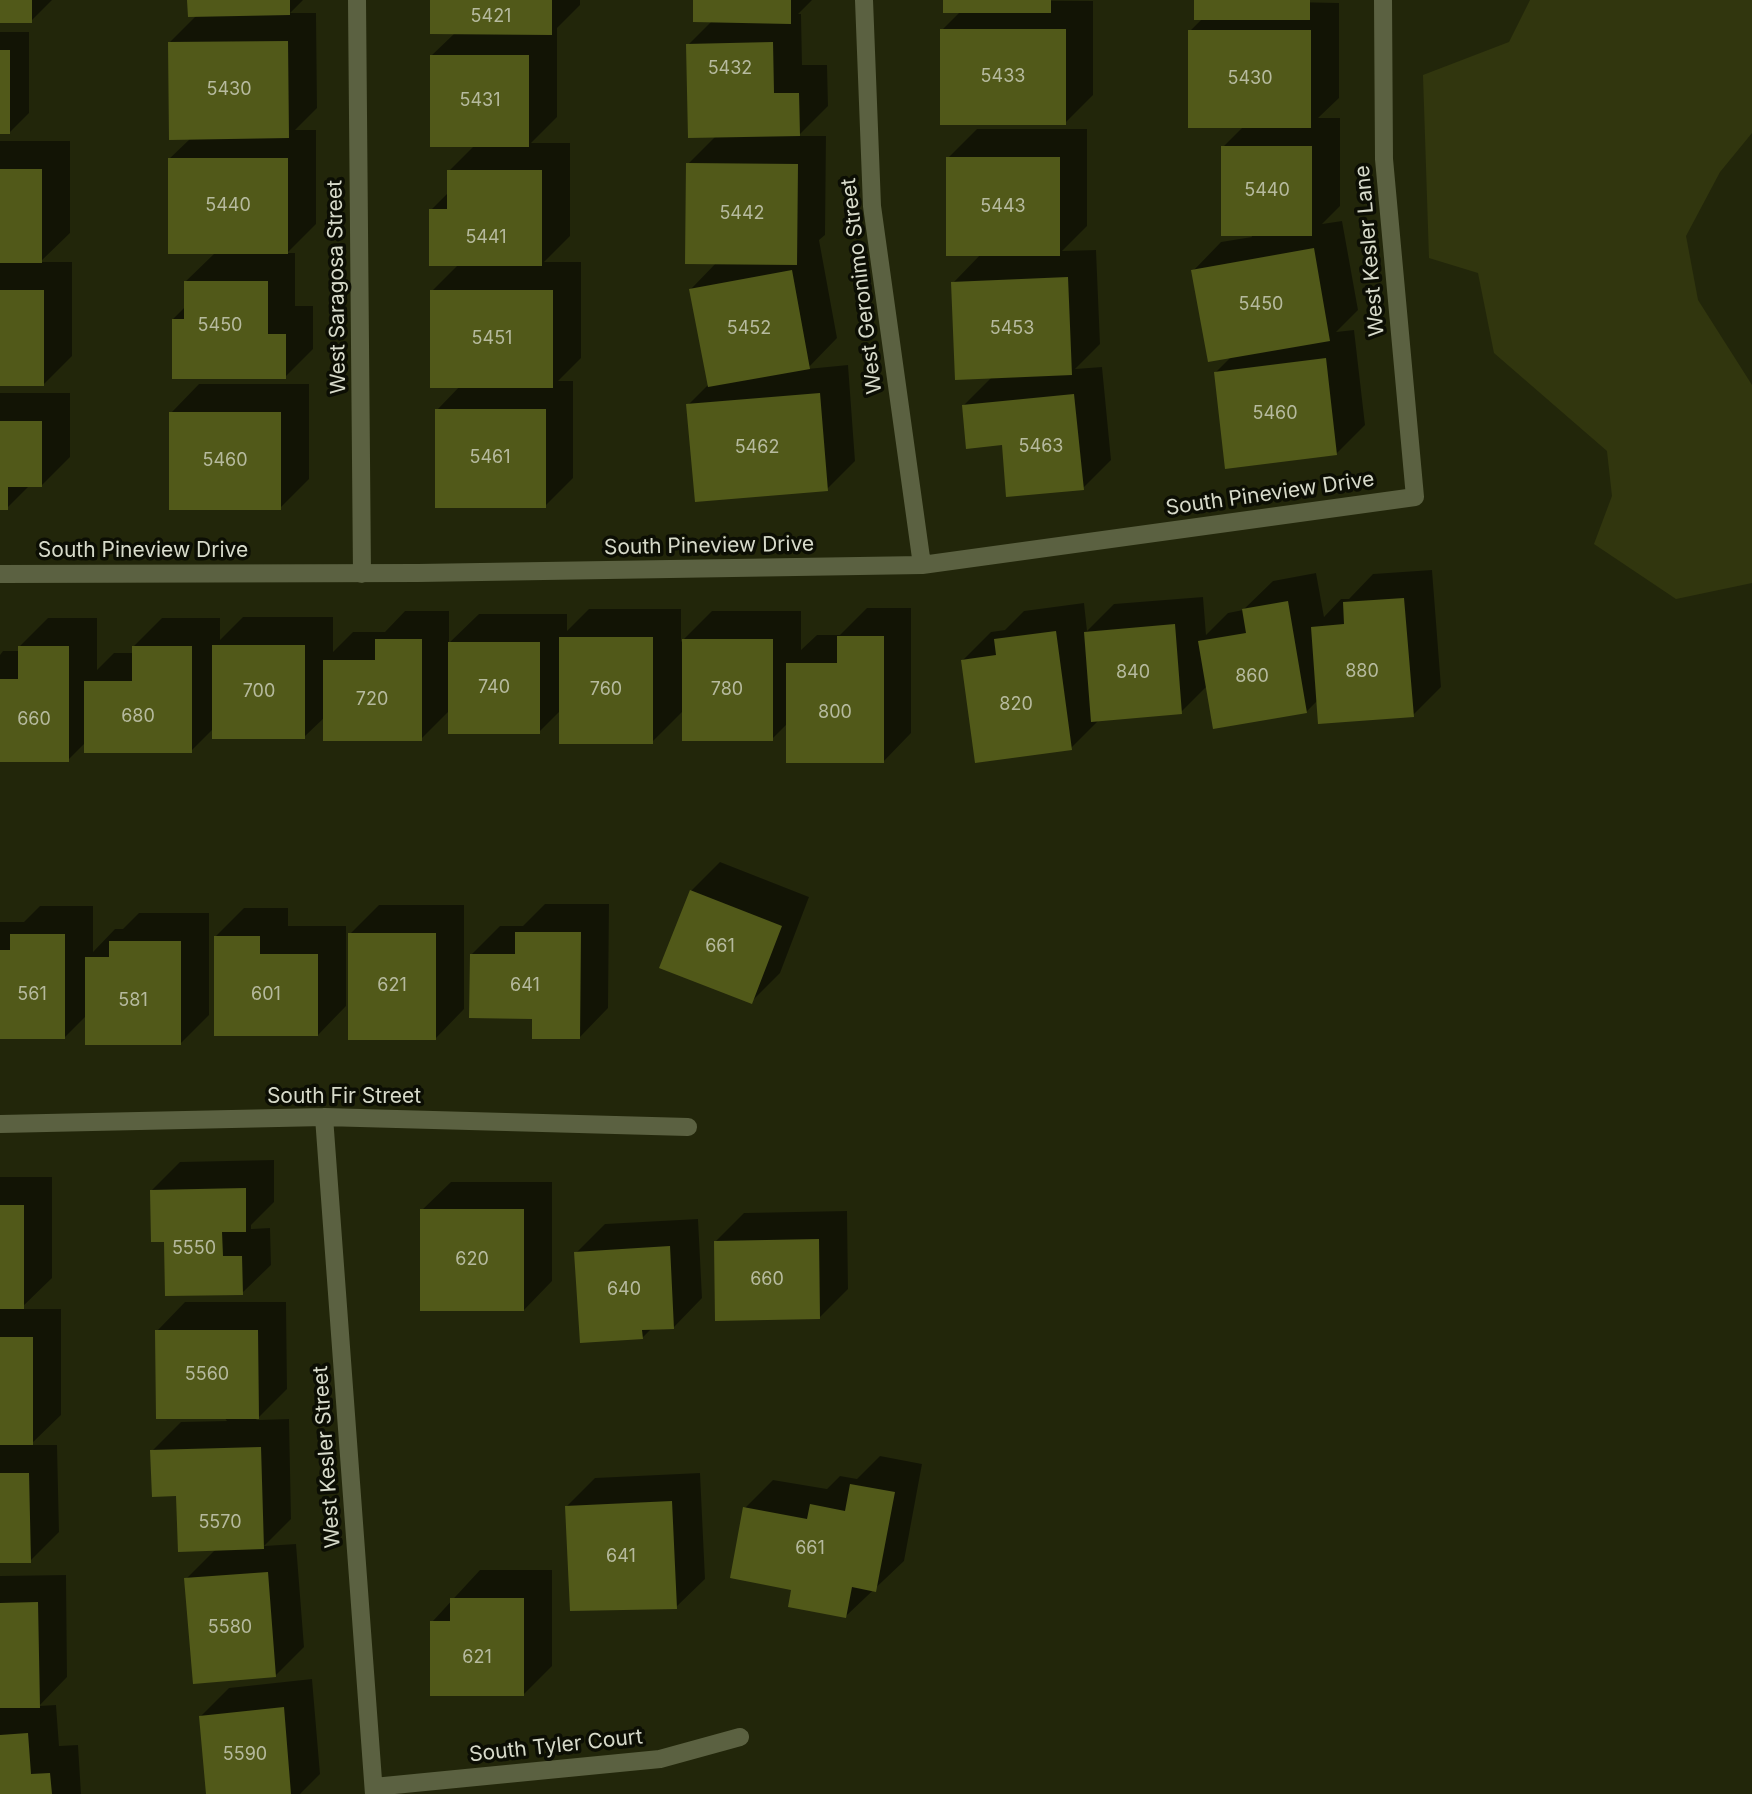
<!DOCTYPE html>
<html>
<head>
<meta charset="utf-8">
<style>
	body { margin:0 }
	canvas { display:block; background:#22260a }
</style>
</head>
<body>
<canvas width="1752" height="1794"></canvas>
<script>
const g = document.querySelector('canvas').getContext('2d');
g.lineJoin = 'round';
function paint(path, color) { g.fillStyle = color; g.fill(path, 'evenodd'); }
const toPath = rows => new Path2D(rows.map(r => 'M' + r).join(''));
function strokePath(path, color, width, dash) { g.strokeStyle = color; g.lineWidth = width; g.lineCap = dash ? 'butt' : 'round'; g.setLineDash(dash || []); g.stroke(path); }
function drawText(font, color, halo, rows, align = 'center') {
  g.font = font + ' Inter,sans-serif'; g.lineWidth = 7; g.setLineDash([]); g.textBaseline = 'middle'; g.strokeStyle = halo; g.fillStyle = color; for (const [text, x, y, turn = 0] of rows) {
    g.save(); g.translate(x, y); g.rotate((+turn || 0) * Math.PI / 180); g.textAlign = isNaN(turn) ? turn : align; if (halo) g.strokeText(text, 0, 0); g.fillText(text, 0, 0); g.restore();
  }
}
paint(toPath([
	[1530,0,1752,0,1752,133,1720,172,1686,236,1698,300,1752,385,1752,583,1676,599,1594,544,1612,496,1607,451,1494,353,1478,273,1429,258,1423,75,1509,42]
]), '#31360e');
paint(toPath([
	[0,0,52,0,31,21,0,21],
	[189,0,303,0,290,13,316,13,317,108,295,130,316,130,316,224,287,253,295,253,295,306,313,306,313,349,285,377,173,319,185,307,185,282,215,253,169,159,191,138,170,42,197,15],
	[431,0,580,0,580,5,557,28,557,117,531,143,570,143,570,236,544,262,581,262,581,358,558,381,573,381,573,478,545,506,437,410,460,386,432,291,459,264,431,210,449,192,449,171,474,146,432,55,455,33],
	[695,0,812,0,798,14,801,14,802,65,827,65,828,106,798,136,826,136,825,235,819,240,837,338,807,369,848,365,855,461,827,489,688,405,709,384,691,289,717,262,688,164,716,136,688,45,712,21],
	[945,0,1093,1,1093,95,1065,123,942,30,961,11],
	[1196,0,1339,3,1339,98,1318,118,1340,118,1340,206,1322,224,1342,221,1358,310,1336,332,1354,330,1365,425,1336,454,1215,373,1232,356,1193,271,1221,242,1252,237,1223,147,1243,127,1190,31,1203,18],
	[0,32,29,32,29,113,10,132,0,132],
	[977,129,1087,129,1087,226,1062,251,1096,250,1100,344,1075,369,1102,367,1111,460,1083,488,1003,443,963,406,993,376,953,283,981,254,948,158],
	[0,141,70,141,70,233,40,262,72,262,72,356,43,385,0,385],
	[199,384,309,384,309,479,280,508,171,413],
	[0,393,70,393,70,457,41,486,29,486,7,508,0,508],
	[1432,570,1441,687,1413,715,1318,700,1306,712,1207,686,1181,712,1100,719,1071,748,963,660,991,632,1005,630,1024,611,1084,603,1087,631,1114,604,1203,597,1206,635,1228,613,1243,610,1273,581,1316,573,1324,617,1341,599,1349,599,1373,574],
	[867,608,911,608,911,733,883,762,788,723,772,739,683,711,652,742,561,710,539,732,450,710,421,739,325,717,304,737,214,728,191,751,85,743,68,760,0,760,0,655,3,651,19,651,19,647,48,618,97,618,97,670,114,653,133,653,133,647,162,618,220,618,220,640,243,617,333,617,333,652,353,632,385,632,405,611,449,611,449,643,479,614,567,614,567,631,589,609,681,609,681,642,712,611,801,611,801,650,817,635,840,635],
	[720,862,809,897,780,973,751,1002,691,891],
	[545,904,609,904,608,1008,580,1037,534,1017,471,955,500,926,523,926],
	[379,905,464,905,464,1009,436,1038,350,934],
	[40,906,93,906,93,952,115,929,123,929,139,913,209,913,209,1015,180,1044,87,1015,64,1038,0,1038,0,922,24,922],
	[244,908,288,908,288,926,346,926,346,1006,318,1035,215,937],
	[274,1160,274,1202,251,1225,251,1229,270,1228,271,1265,242,1293,166,1240,151,1191,180,1162],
	[0,1177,52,1177,52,1278,20,1309,61,1309,61,1415,30,1445,57,1445,59,1532,30,1561,0,1562],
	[451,1182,552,1182,552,1281,524,1310,422,1210],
	[847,1211,848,1289,820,1317,715,1242,744,1213],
	[698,1219,702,1298,674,1327,652,1328,642,1338,576,1253,605,1224],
	[185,1302,286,1302,287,1389,256,1420,289,1419,291,1519,264,1546,296,1544,304,1647,276,1675,186,1579,216,1549,152,1451,181,1422,227,1421,157,1331],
	[880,1456,922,1464,904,1561,846,1616,793,1588,745,1508,773,1480,827,1489,840,1476,857,1479],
	[700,1473,705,1579,676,1607,567,1506,595,1478],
	[480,1570,552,1570,552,1666,524,1694,432,1622],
	[66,1575,67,1677,39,1706,56,1705,59,1746,78,1745,81,1794,0,1794,0,1576],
	[312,1679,320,1774,300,1794,208,1794,201,1716,229,1688]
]), '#0007');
paint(toPath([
	[0,0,32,0,32,23,0,23],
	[187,0,290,0,290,15,188,17],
	[430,0,552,0,552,35,430,34],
	[693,0,791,0,791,24,693,22],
	[943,0,1051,0,1051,13,943,13],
	[1194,0,1310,0,1310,20,1194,20],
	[940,29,1066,29,1066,125,940,125],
	[1188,30,1311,30,1311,128,1188,128],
	[288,41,289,138,169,140,168,42],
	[773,42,774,93,799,93,800,136,688,138,686,44],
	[0,50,10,50,10,134,0,134],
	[430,55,529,55,529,147,430,147],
	[1221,146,1312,146,1312,236,1221,236],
	[946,157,1060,157,1060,256,946,256],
	[168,158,288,158,288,254,168,254],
	[686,163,798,164,797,265,685,264],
	[0,169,42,169,42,263,0,263],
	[447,170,542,170,542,266,429,266,429,209,447,209],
	[1314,248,1330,341,1208,362,1191,270],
	[792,270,810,369,708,387,689,289],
	[1068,277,1072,375,955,380,951,282],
	[184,281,268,281,268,334,286,334,286,379,172,379,172,319,184,319],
	[0,290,44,290,44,386,0,386],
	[430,290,553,290,553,388,430,388],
	[1326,358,1337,455,1225,469,1214,372],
	[820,393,828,491,695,502,686,404],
	[1074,394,1084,490,1006,497,1002,445,966,449,962,405],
	[435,409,546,409,546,508,435,508],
	[169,412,281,412,281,510,169,510],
	[0,421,42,421,42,487,8,487,8,510,0,510],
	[1404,598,1414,717,1318,724,1311,627,1344,624,1343,602],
	[1288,601,1307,713,1213,729,1198,641,1246,633,1242,609],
	[1175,624,1182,714,1091,722,1084,632],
	[1056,631,1072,750,975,763,961,660,996,655,994,639],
	[837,636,884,636,884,763,786,763,786,663,837,663],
	[559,637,653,637,653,744,559,744],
	[375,639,422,639,422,741,323,741,323,660,375,660],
	[682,639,773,639,773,741,682,741],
	[448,642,540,642,540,734,448,734],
	[212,645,305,645,305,739,212,739],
	[18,646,69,646,69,762,0,762,0,679,18,679],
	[132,646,192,646,192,753,84,753,84,681,132,681],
	[690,890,782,926,752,1004,659,968],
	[515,932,581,932,580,1039,532,1039,532,1019,469,1018,470,954,515,954],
	[348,933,436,933,436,1040,348,1040],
	[10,934,65,934,65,1039,0,1039,0,950,10,950],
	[214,936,260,936,260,954,318,954,318,1036,214,1036],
	[109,941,181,941,181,1045,85,1045,85,957,109,957],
	[246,1188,246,1232,222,1232,223,1256,242,1256,243,1295,165,1296,164,1242,151,1242,150,1190],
	[0,1205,24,1205,24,1309,0,1309],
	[420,1209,524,1209,524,1311,420,1311],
	[819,1239,820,1319,715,1321,714,1241],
	[670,1246,674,1329,642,1330,643,1339,580,1343,574,1252],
	[155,1330,258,1330,259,1419,156,1419],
	[0,1337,33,1337,33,1445,0,1445],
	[261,1447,264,1549,178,1552,176,1496,152,1497,150,1450],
	[0,1473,29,1473,31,1563,0,1563],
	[850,1484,895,1492,876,1592,852,1587,846,1618,788,1607,791,1590,730,1578,743,1507,807,1519,810,1504,845,1511],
	[672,1501,677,1609,570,1611,565,1506],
	[268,1572,276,1677,193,1684,184,1578],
	[450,1598,524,1598,524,1696,430,1696,430,1621,450,1621],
	[38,1602,40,1708,0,1708,0,1603],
	[284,1707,291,1794,206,1794,199,1716],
	[28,1733,31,1774,50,1773,52,1794,0,1794,0,1735]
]), '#515919');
strokePath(toPath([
	[357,0,362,574],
	[864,0,872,206,922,565],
	[0,574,418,573,922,565,1415,497,1384,159,1383,0],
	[324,1117,374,1794],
	[0,1124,324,1117,688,1127],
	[374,1787,660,1759,740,1737]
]), '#5b6141', 18);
drawText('18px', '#b6ba9e', null, [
	["5421",491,17],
	["5432",730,69],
	["5433",1003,77],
	["5430",1250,79],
	["5430",229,90],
	["5431",480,101],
	["5440",1267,191],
	["5440",228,206],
	["5443",1003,207],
	["5442",742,214],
	["5441",486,238],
	["5450",1261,305],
	["5450",220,326],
	["5452",749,329],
	["5453",1012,329],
	["5451",492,339],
	["5460",1275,414],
	["5463",1041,447],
	["5462",757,448],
	["5461",490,458],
	["5460",225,461],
	["880",1362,672],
	["840",1133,673],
	["860",1252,677],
	["740",494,688],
	["760",606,690],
	["780",727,690],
	["700",259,692],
	["720",372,700],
	["820",1016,705],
	["800",835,713],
	["680",138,717],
	["660",34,720],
	["661",720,947],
	["621",392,986],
	["641",525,986],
	["561",32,995],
	["601",266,995],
	["581",133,1001],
	["5550",194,1249],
	["620",472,1260],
	["660",767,1280],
	["640",624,1290],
	["5560",207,1375],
	["5570",220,1523],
	["661",810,1549],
	["641",621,1557],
	["5580",230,1628],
	["621",477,1658],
	["5590",245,1755]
]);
drawText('21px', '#d7daca', '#0c0e04', [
	["West Kesler Lane",1370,251,-95],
	["West Geronimo Street",862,286,-97],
	["West Saragosa Street",337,287,-91],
	["South Pineview Drive",1270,494,-8],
	["South Pineview Drive",709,546,-1],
	["South Pineview Drive",143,551],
	["South Fir Street",344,1097],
	["West Kesler Street",327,1457,-94],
	["South Tyler Court",556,1746,-6]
]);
</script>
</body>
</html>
